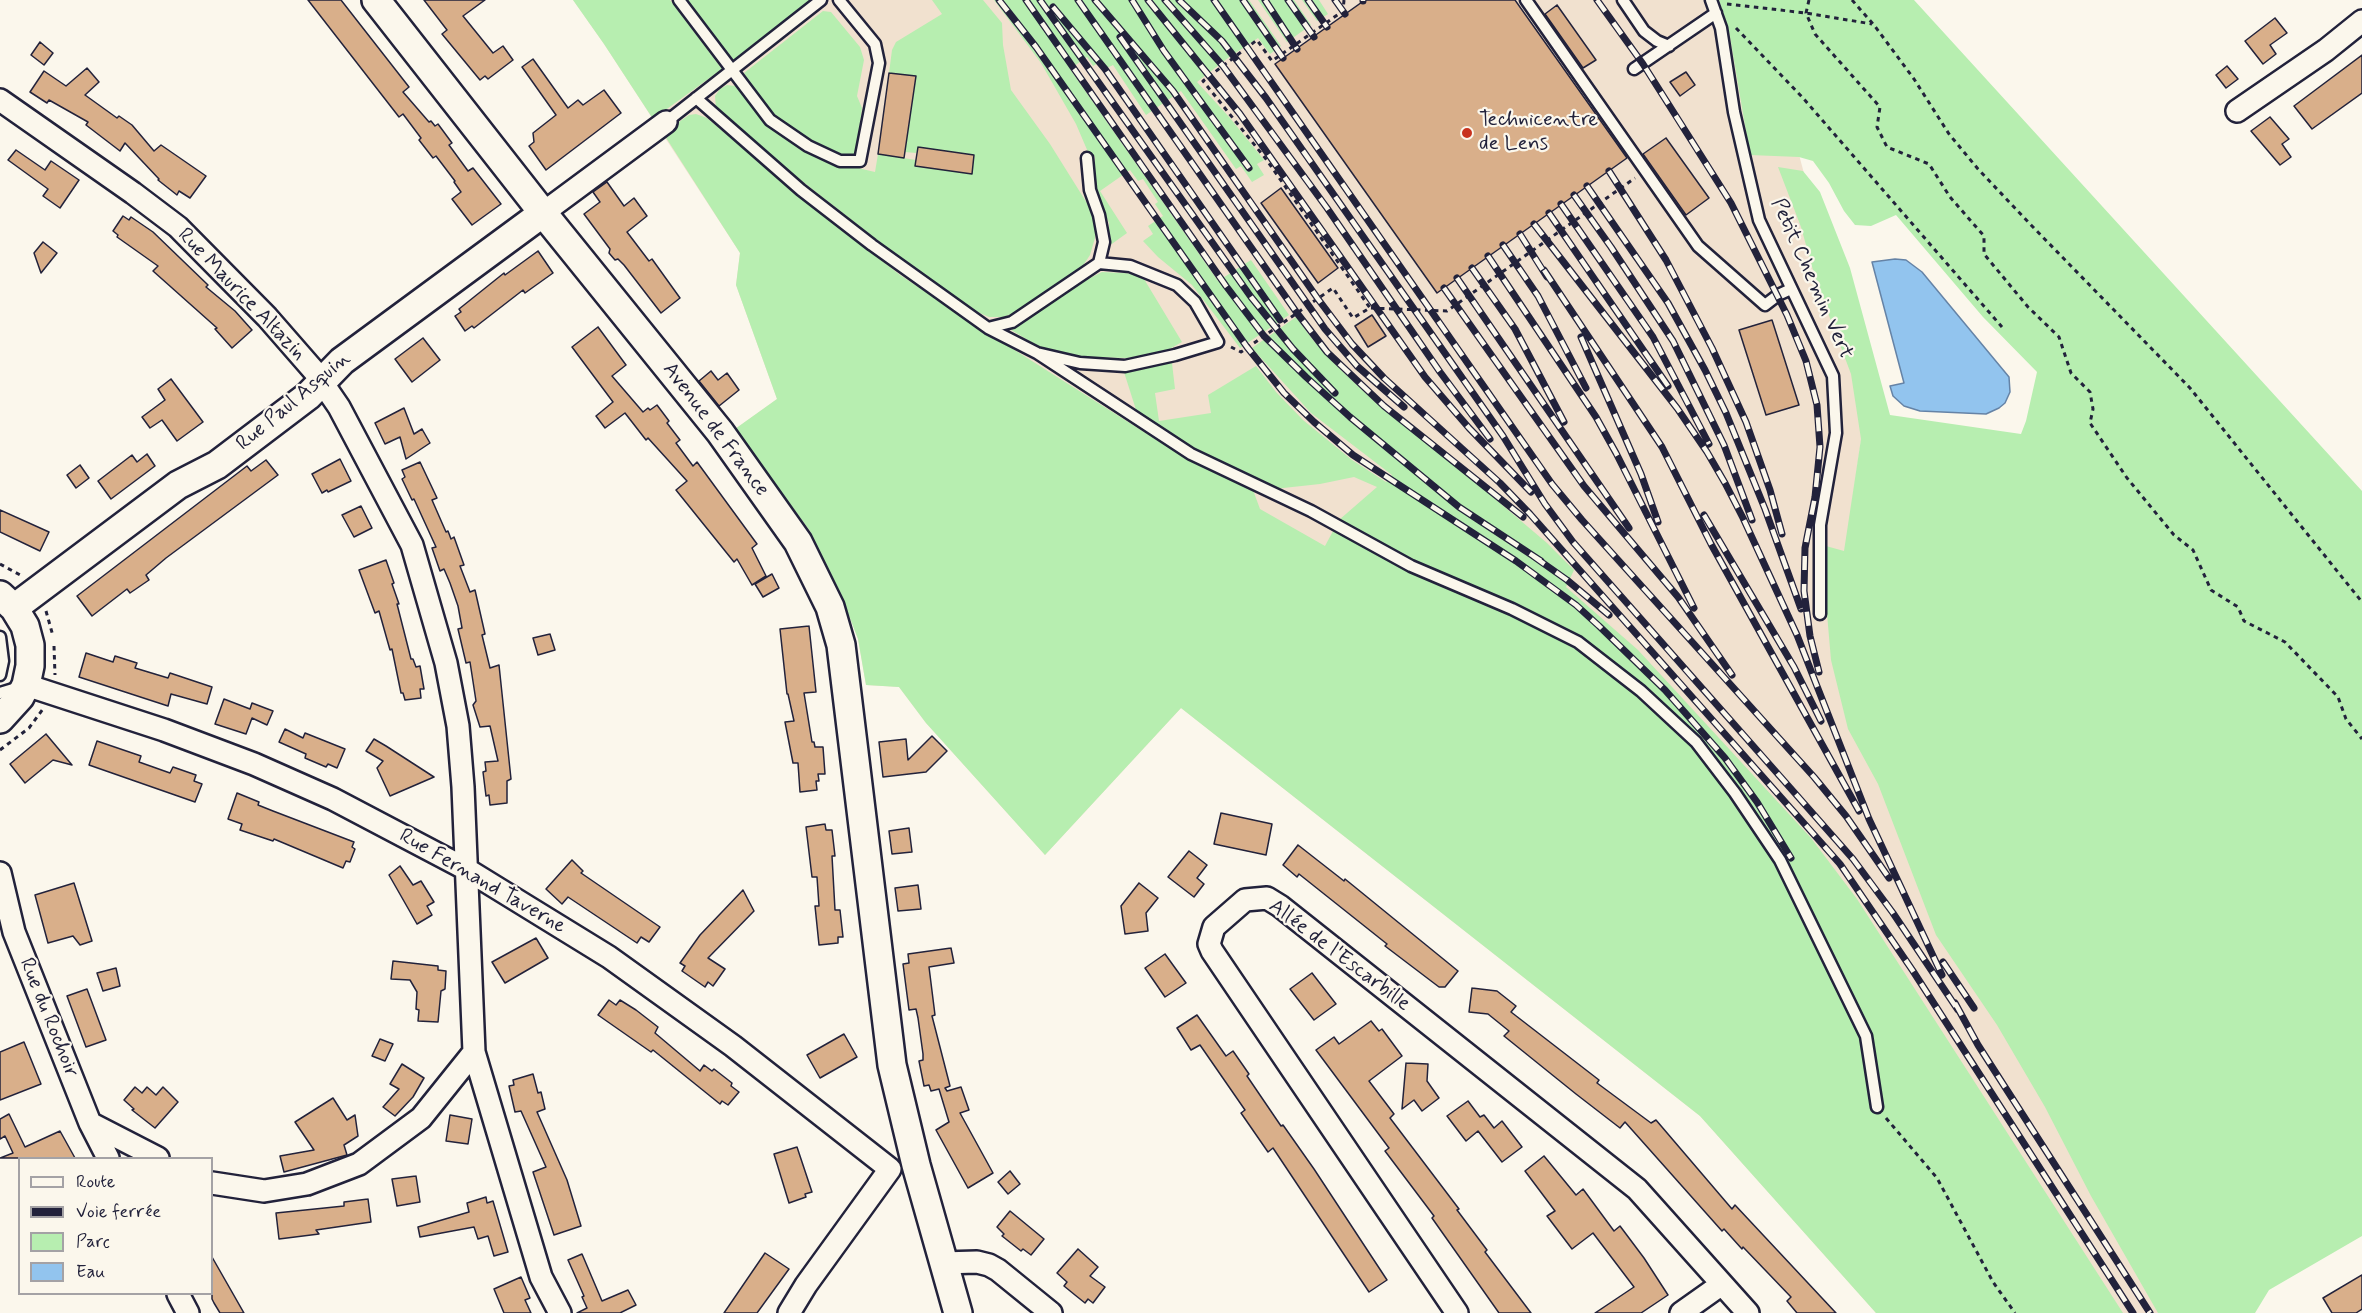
<!DOCTYPE html>
<html>
<head>
<meta charset="utf-8">
<style>
	body { margin:0 }
	#map { position:relative; width:2362px; height:1313px; overflow:hidden; background:#fbf7ec; font-family:Mynerve,sans-serif }
	canvas { display:block }
	.legend { position:absolute; left:18px; top:1157px; width:195px; height:138px; box-sizing:border-box; background:#fbf7ec; border:2px solid #a4a2a5; margin:0; padding:8px 10px; list-style:none; font-size:18px; color:#22223b }
	.legend li { display:flex; align-items:center; gap:12px; height:30px }
	.legend b { width:30px; border:2px solid #a4a2a5 }
</style>
</head>
<body>
<div id="map">
<canvas width="2362" height="1313"></canvas>
<ul class="legend">
<li><b style="height:8px;background:#fbf7ec"></b>Route</li>
<li><b style="height:8px;background:#22223b"></b>Voie ferrée</li>
<li><b style="height:16px;background:#b7eeb0"></b>Parc</li>
<li><b style="height:16px;background:#92c4ee"></b>Eau</li>
</ul>
</div>
<script>
const g = document.querySelector('canvas').getContext('2d');
g.lineJoin = 'round';
function paint(path, color) { g.fillStyle = color; g.fill(path, 'evenodd'); }
const toPath = rows => new Path2D(rows.map(r => 'M' + r).join(''));
function strokePath(path, color, width, dash) { g.strokeStyle = color; g.lineWidth = width; g.lineCap = dash ? 'butt' : 'round'; g.setLineDash(dash || []); g.stroke(path); }
function drawText(font, color, halo, rows, align = 'center') {
  g.font = font + ' Mynerve,sans-serif'; g.lineWidth = 4.5; g.setLineDash([]); g.textBaseline = 'middle'; g.strokeStyle = halo; g.fillStyle = color; for (const [text, x, y, turn = 0] of rows) {
    g.save(); g.translate(x, y); g.rotate((+turn || 0) * Math.PI / 180); g.textAlign = isNaN(turn) ? turn : align; if (halo) g.strokeText(text, 0, 0); g.fillText(text, 0, 0); g.restore();
  }
}
paint(toPath([
	[573,0,1711,0,1780,83,1866,407,1848,530,2221,1313,1876,1313,1700,1116,1181,708,1045,855,926,723,899,687,866,685,858,639,840,592,810,531,735,429,777,399,736,285,740,253,604,44]
]), '#f1e1cf');
paint(toPath([
	[573,0,670,0,722,69,653,119,604,44],
	[686,0,814,0,735,62],
	[932,0,983,0,1002,23,1003,45,1011,90,1050,144,1095,216,1095,238,1090,255,1082,267,1017,312,1003,317,989,317,975,311,905,262,760,148,716,109,715,96,720,89,727,85,735,86,768,122,845,165,875,172,878,154,916,160,915,166,971,174,974,155,918,147,916,153,905,152,916,76,889,73,892,50,896,42,942,14],
	[994,0,1249,0,1281,46,1270,54,1258,38,1228,58,1197,82,1230,118,1264,160,1257,164,1264,175,1252,182,1241,166,1236,169,1181,91,1146,115,1113,65,1107,68,1102,61,1093,66,1087,57,1070,69,1218,281,1251,260,1289,315,1240,348,1192,285,1158,257,1143,241,1153,234,1148,226,1163,216,1155,204,1158,202,1143,179,1138,181,1130,170,1100,191,1127,233,1109,246,1109,223,1093,187,1095,157,1088,152,1076,124,1041,63],
	[1258,0,1294,0,1311,25,1287,42],
	[1302,0,1319,0,1328,14,1317,21],
	[1719,0,1914,0,2362,491,2362,1236,2269,1290,2255,1313,2158,1313,2091,1196,2045,1107,1997,1025,1936,935,1878,784,1848,729,1831,660,1826,602,1826,546,1844,551,1861,439,1851,374,1816,281,1801,227,1778,167,1803,171,1820,192,1850,268,1890,415,2021,434,2026,421,2037,372,1983,317,1896,215,1871,226,1855,225,1844,211,1829,183,1813,161,1799,157,1750,155,1729,31],
	[823,11,831,12,860,47,864,60,857,96,862,108,856,154,838,154,807,139,774,114,753,90,744,73],
	[696,114,707,118,802,198,900,275,983,330,1185,458,1253,490,1260,509,1325,546,1339,520,1377,487,1354,477,1320,484,1274,489,1204,454,1138,416,1123,369,1172,363,1175,389,1155,393,1159,421,1211,413,1208,395,1256,366,1276,392,1303,420,1352,460,1386,482,1392,475,1311,413,1252,348,1296,317,1313,340,1340,369,1375,402,1475,482,1547,543,1574,570,1566,587,1638,650,1811,838,1857,899,2123,1313,1876,1313,1700,1116,1181,708,1045,855,926,723,899,687,866,685,858,639,840,592,810,531,735,429,777,399,736,285,740,253,663,133,689,115],
	[1595,651,1698,739,1745,800,1694,745,1639,695,1591,659],
	[1102,272,1141,274,1182,342,1166,351,1127,358,1085,357,1043,349,1011,330,1076,285]
]), '#b7eeb0');
const water = toPath([
	[1895,259,1906,260,1922,272,2009,377,2010,392,2005,403,1999,408,1986,414,1920,411,1904,406,1893,396,1890,386,1904,383,1872,262,1895,259]
]);
paint(water, '#92c4ee');
strokePath(water, '#6583a6', 1.5);
const building = toPath([
	[308,0,341,0,409,87,403,92,429,122,431,121,435,126,438,124,452,143,449,145,468,171,473,168,501,204,472,225,452,199,461,192,454,182,455,181,436,156,433,158,419,140,421,138,403,114,399,117,308,0],
	[424,0,485,0,463,16,493,53,503,46,513,60,488,79,485,76,480,80,442,34,447,30,424,0],
	[1365,0,1515,0,1627,158,1437,293,1275,64,1365,0],
	[1557,5,1596,60,1583,68,1545,14,1557,5],
	[2275,18,2287,33,2270,45,2276,54,2263,64,2245,41,2275,18],
	[40,42,53,53,44,65,31,55,40,42],
	[2362,55,2362,93,2312,129,2294,106,2362,55],
	[533,59,568,108,578,100,583,105,604,90,621,113,546,170,529,146,534,142,533,133,556,115,522,67,533,59],
	[2227,66,2238,79,2226,88,2216,75,2227,66],
	[87,68,99,82,85,95,117,118,119,116,132,125,154,151,161,145,206,176,190,198,179,191,177,195,158,180,159,179,125,143,120,151,86,125,88,122,49,100,47,103,30,92,44,71,66,86,87,68],
	[1686,72,1695,85,1680,96,1670,82,1686,72],
	[889,73,916,76,904,158,878,154,889,73],
	[2270,117,2289,139,2282,144,2291,157,2280,165,2251,131,2270,117],
	[1666,138,1709,198,1686,215,1643,154,1666,138],
	[918,147,974,155,972,174,915,166,918,147],
	[16,150,45,170,51,161,79,180,60,208,43,196,48,189,8,160,16,150],
	[607,182,624,206,634,198,647,216,627,232,649,261,652,259,680,298,661,313,624,265,618,259,615,260,609,253,610,249,584,214,600,202,593,192,607,182],
	[1281,188,1338,268,1318,283,1261,203,1281,188],
	[123,216,129,220,131,217,153,232,208,285,206,287,235,311,252,330,232,348,215,329,217,328,153,271,158,266,117,237,118,235,113,231,123,216],
	[43,242,57,253,41,273,34,253,43,242],
	[538,251,553,273,525,293,523,290,474,328,472,326,465,331,455,316,461,312,459,309,504,273,505,275,538,251],
	[1372,315,1386,336,1368,347,1355,326,1372,315],
	[1772,320,1799,405,1766,415,1739,330,1772,320],
	[598,327,626,365,612,376,643,412,648,408,650,410,657,405,669,421,667,423,680,440,676,443,693,466,697,462,757,544,752,548,766,576,752,585,737,559,734,562,676,490,687,481,648,438,646,440,625,413,605,428,596,416,613,402,572,347,598,327],
	[423,338,440,360,412,382,395,359,423,338],
	[711,371,718,380,727,373,739,390,719,406,699,381,711,371],
	[171,379,203,422,177,441,162,420,150,428,142,417,165,400,158,389,171,379],
	[404,408,414,434,422,429,430,443,406,459,400,437,385,444,375,423,404,408],
	[147,454,155,466,111,499,98,481,132,455,137,462,147,454],
	[340,459,351,481,328,492,327,490,322,493,312,474,340,459],
	[266,460,278,475,166,558,146,575,149,580,130,593,127,589,92,616,77,596,247,466,251,471,266,460],
	[420,462,437,498,432,500,446,532,448,531,451,539,454,537,464,565,460,566,470,592,475,590,485,634,482,635,490,668,499,665,511,779,507,781,507,803,490,805,489,795,486,796,483,772,486,771,485,762,498,761,490,726,480,727,473,705,476,701,470,662,466,663,458,629,462,628,458,606,450,583,444,569,440,571,432,548,436,547,414,499,412,500,402,479,405,477,402,470,420,462],
	[80,465,89,478,76,488,67,475,80,465],
	[361,506,372,528,354,537,342,515,361,506],
	[0,510,49,532,40,551,0,532,0,510],
	[386,560,394,583,392,584,399,604,397,604,411,659,413,659,416,667,420,666,424,689,420,689,421,698,405,700,403,693,401,693,392,649,390,650,379,611,375,613,359,570,386,560],
	[772,574,779,588,763,597,755,584,772,574],
	[809,626,816,692,804,693,812,742,814,742,815,747,823,747,825,774,818,774,819,781,816,781,817,790,800,792,798,763,793,763,785,722,794,721,788,694,787,694,780,629,809,626],
	[550,634,555,650,538,655,533,638,550,634],
	[86,653,113,662,115,656,137,663,135,668,168,678,170,673,212,687,207,704,171,694,168,706,79,677,86,653],
	[224,699,250,709,252,703,273,711,267,725,252,718,246,734,215,724,224,699],
	[285,729,303,738,305,733,345,749,337,768,328,764,326,767,305,758,306,754,279,742,285,729],
	[46,734,72,765,53,760,25,783,10,764,46,734],
	[932,736,947,751,926,772,883,777,879,742,906,739,908,760,932,736],
	[374,739,386,746,434,777,390,796,377,768,383,761,366,751,374,739],
	[97,741,141,756,139,762,170,773,173,767,196,775,194,781,202,784,195,802,89,765,97,741],
	[237,793,259,802,258,805,273,811,354,842,352,847,355,849,350,862,346,861,343,868,274,839,273,841,240,830,242,824,228,819,237,793],
	[1221,813,1272,824,1266,855,1214,844,1221,813],
	[825,824,826,830,832,830,835,856,832,856,835,910,840,910,843,937,838,937,838,943,819,945,815,906,819,906,817,877,812,877,806,827,825,824],
	[909,828,912,852,892,854,889,831,909,828],
	[1298,845,1344,881,1345,879,1458,971,1445,987,1439,987,1385,946,1387,944,1299,874,1297,877,1283,865,1298,845],
	[1189,851,1207,865,1197,878,1204,884,1194,897,1168,877,1189,851],
	[572,860,583,871,581,873,660,927,649,942,641,937,637,943,568,897,562,904,546,889,572,860],
	[400,866,413,885,421,881,434,902,427,906,432,915,417,924,389,875,400,866],
	[74,883,92,941,80,945,73,936,48,943,35,895,74,883],
	[1139,883,1158,898,1146,913,1148,931,1125,934,1121,906,1139,883],
	[918,885,921,909,898,911,895,888,918,885],
	[743,890,754,911,708,958,725,969,713,986,708,982,705,987,682,971,685,966,680,963,700,935,743,890],
	[536,938,548,958,505,983,492,962,536,938],
	[951,948,954,963,929,967,935,1015,932,1016,950,1086,945,1088,947,1091,961,1087,969,1110,960,1113,993,1173,968,1188,936,1130,949,1122,939,1089,931,1091,929,1085,924,1086,919,1061,923,1060,923,1054,918,1018,916,1009,909,1010,903,964,909,963,908,954,951,948],
	[1165,954,1186,983,1165,997,1145,968,1165,954],
	[393,961,438,966,438,970,446,971,445,989,441,991,438,1022,418,1021,419,1010,416,1009,417,992,410,980,391,979,393,961],
	[116,968,120,986,103,991,97,973,116,968],
	[1312,973,1336,1004,1314,1020,1290,989,1312,973],
	[1472,988,1497,991,1516,1006,1511,1012,1599,1080,1597,1083,1651,1123,1656,1120,1732,1209,1735,1205,1836,1313,1797,1313,1787,1301,1791,1297,1743,1247,1742,1249,1724,1229,1722,1231,1625,1122,1620,1128,1576,1094,1504,1036,1509,1031,1488,1014,1469,1012,1472,988],
	[87,989,106,1040,86,1047,67,996,87,989],
	[609,1000,616,1005,620,1000,636,1010,658,1027,655,1033,700,1071,704,1065,712,1071,714,1069,732,1083,731,1086,739,1092,728,1105,722,1101,720,1104,653,1050,651,1052,598,1015,609,1000],
	[1197,1015,1226,1056,1233,1051,1249,1074,1247,1076,1281,1126,1283,1125,1314,1169,1387,1280,1369,1292,1273,1148,1268,1152,1241,1113,1245,1110,1200,1045,1191,1050,1177,1028,1197,1015],
	[1371,1021,1379,1031,1382,1029,1402,1056,1369,1081,1394,1114,1390,1118,1459,1209,1457,1210,1487,1250,1485,1252,1531,1313,1499,1313,1432,1218,1434,1216,1385,1151,1389,1148,1316,1050,1334,1037,1339,1044,1371,1021],
	[844,1034,857,1057,820,1078,807,1055,844,1034],
	[380,1039,393,1044,385,1061,372,1056,380,1039],
	[24,1042,41,1084,0,1100,0,1052,24,1042],
	[1406,1063,1428,1064,1427,1081,1439,1098,1422,1111,1414,1100,1402,1109,1406,1063],
	[402,1064,424,1078,413,1097,395,1116,383,1107,399,1089,390,1084,402,1064],
	[533,1074,538,1093,541,1092,545,1109,537,1112,567,1180,581,1226,554,1235,533,1172,546,1167,521,1111,515,1112,509,1086,514,1085,513,1080,533,1074],
	[135,1087,142,1093,147,1087,156,1095,163,1087,178,1102,155,1128,132,1110,134,1109,124,1100,135,1087],
	[333,1098,347,1120,355,1115,358,1136,344,1145,347,1155,284,1172,280,1156,314,1150,295,1122,333,1098],
	[1468,1101,1480,1117,1484,1115,1494,1128,1502,1121,1522,1147,1502,1162,1478,1131,1466,1141,1447,1116,1468,1101],
	[9,1114,25,1147,60,1131,75,1158,0,1158,13,1153,5,1136,0,1139,0,1119,9,1114],
	[450,1115,472,1119,468,1144,446,1141,450,1115],
	[797,1147,812,1192,805,1194,806,1197,789,1203,774,1154,797,1147],
	[1544,1156,1576,1195,1583,1189,1614,1231,1620,1226,1644,1258,1668,1295,1641,1313,1595,1313,1634,1287,1593,1233,1572,1249,1547,1216,1555,1211,1525,1171,1544,1156],
	[1010,1171,1020,1184,1008,1194,998,1182,1010,1171],
	[416,1176,420,1202,397,1206,392,1179,416,1176],
	[486,1197,487,1203,493,1201,508,1252,494,1256,488,1236,478,1239,474,1227,420,1237,418,1227,469,1212,467,1203,486,1197],
	[368,1199,371,1222,316,1230,319,1234,279,1239,276,1213,344,1206,344,1202,368,1199],
	[1010,1211,1044,1239,1031,1255,1023,1249,1021,1251,1002,1236,1004,1234,997,1227,1010,1211],
	[1078,1249,1098,1267,1090,1276,1105,1287,1093,1303,1088,1299,1085,1303,1075,1295,1064,1286,1067,1282,1057,1273,1078,1249],
	[765,1253,789,1269,757,1313,724,1313,765,1253],
	[582,1254,602,1301,628,1290,636,1305,620,1313,577,1313,587,1308,582,1297,584,1296,568,1260,582,1254],
	[212,1257,244,1313,220,1313,214,1303,212,1299,212,1257],
	[2362,1275,2362,1309,2356,1313,2332,1313,2323,1298,2362,1275],
	[521,1277,530,1298,525,1300,531,1313,504,1313,494,1289,521,1277]
]);
paint(building, '#d9af8a');
strokePath(building, '#22223b', 1.5);
const service = toPath([
	[679,0,770,120,808,146,840,161,860,161,879,63,875,44,839,0],
	[1526,0,1698,246,1765,305,1778,295,1791,289],
	[1623,0,1644,31,1657,41,1669,46],
	[1711,0,1721,28,1734,112,1759,220,1833,376,1836,433,1820,525,1820,614],
	[1634,69,1716,13],
	[696,98,801,190,872,245,988,328,1037,353,1080,363,1125,366,1175,355,1218,342,1195,302,1177,285,1130,266,1099,263,1012,322,988,328],
	[666,122,821,0],
	[1087,158,1090,190,1099,215,1104,242,1099,263],
	[1037,353,1191,454,1311,511,1411,566,1512,609,1578,642,1641,691,1696,742,1735,793,1780,860,1866,1036,1877,1107],
	[0,637,3,661,0,675],
	[0,693,23,686]
]);
const minor = toPath([
	[0,100,133,193,178,227,267,317,315,372,339,407,412,545,446,663,458,726,463,787,474,1052,541,1277,560,1313],
	[2237,111,2326,50,2362,21],
	[543,213,666,122],
	[26,685,164,730,254,764,333,799,466,869,609,957,733,1046,890,1169],
	[0,873,14,932,90,1123,108,1158],
	[90,1123,158,1158],
	[212,1183,264,1191,307,1184,359,1164,421,1118,474,1052],
	[942,1263,977,1262,989,1265,998,1270,1051,1313],
	[178,1294,188,1313],
	[789,1313,806,1285,890,1169],
	[1457,1313,1212,951,1209,944,1214,927,1245,900,1267,898,1280,906,1637,1189,1748,1313],
	[1681,1313,1722,1284]
]);
const tertiary = toPath([
	[376,0,543,213,720,432,798,542,830,607,841,645,892,1065,916,1165,958,1313],
	[0,595,14,608,25,626,30,645,30,666,26,685,20,697,0,719],
	[14,608,178,485,217,465,308,396,342,361,543,213]
]);
strokePath(service, '#22223b', 15);
strokePath(minor, '#22223b', 26);
strokePath(tertiary, '#22223b', 32);
strokePath(toPath([
	[1344,0,1343,11,1272,61,1257,40,1203,81,1266,159,1370,308],
	[1809,0,1806,13,1815,34,1880,107,1877,127,1887,147,1929,164,1950,197,1984,236,1984,254,2028,307,2059,337,2071,373,2090,392,2093,409,2090,423,2127,478,2174,535,2193,550,2211,590,2238,607,2244,621,2285,642,2338,697,2346,719,2362,739],
	[1852,0,1874,25,1914,79,1949,134,1978,169,2031,225,2190,388,2362,602],
	[1727,4,1806,13,1872,24],
	[1736,28,1803,98,2002,327],
	[1231,347,1241,352,1333,288,1353,318,1370,308,1447,311,1635,178],
	[0,564,22,576],
	[46,611,53,636],
	[54,646,55,675],
	[0,750,29,728,43,709],
	[1886,1118,1937,1178,1993,1282,2015,1313]
]), '#22223b', 3, [4.5, 4.5]);
strokePath(service, '#fbf7ec', 10);
strokePath(minor, '#fbf7ec', 21);
strokePath(tertiary, '#fbf7ec', 27);
const rail = toPath([
	[999,0,1036,47,1247,347,1284,393,1314,422,1353,455,1516,561,1576,605,1599,626,1665,690,1725,758,1757,802,1791,858],
	[1026,0,1226,286,1264,336,1306,377,1350,417,1459,507,1541,561],
	[1040,0,1251,297,1293,349,1335,393],
	[1078,0,1297,313,1327,352,1384,406,1523,517],
	[1095,0,1173,91,1318,299,1352,344,1384,378,1500,483,1530,514,1840,864,1913,971,2133,1313],
	[1132,0,1164,51,1249,168],
	[1148,0,1240,114,1425,377,1469,428,1531,492],
	[1165,0,1223,66,1327,208,1440,372,1490,439],
	[1179,0,1222,41,1266,98,1503,436,1545,504,1573,542,1853,859,1893,913,1958,1010],
	[1214,0,1552,484,1582,520,1814,777,1846,816,1889,878],
	[1243,0,1283,58],
	[1265,0,1297,49],
	[1288,0,1314,37],
	[1308,0,1327,27],
	[1335,0,1345,14],
	[1363,0,1363,1],
	[1597,0,1643,64,1731,203,1787,315,1806,361,1817,405,1820,447,1815,497,1805,548,1804,591,1810,636,1819,672],
	[1053,7,1105,69,1280,320],
	[1120,37,1325,329,1357,366,1404,407],
	[1609,171,1666,260,1712,348,1746,422,1770,490,1782,534],
	[1587,186,1668,303,1705,370,1726,413,1765,509,1801,609],
	[1574,195,1611,247,1673,341,1724,445,1752,520],
	[1561,204,1653,337,1709,444],
	[1549,213,1668,386],
	[1534,224,1677,408,1707,452,1725,483,1743,518,1797,635,1869,819,1942,975],
	[1520,234,1547,277],
	[1503,245,1538,296,1586,388],
	[1488,256,1596,417,1616,453,1694,608],
	[1472,268,1515,329,1564,422],
	[1544,270,1662,447,1711,544,1859,811],
	[1457,278,1629,528],
	[1444,288,1584,486,1678,597,1732,675],
	[1581,337,1641,474,1658,522],
	[1704,515,1794,667,1821,721],
	[1533,556,1567,580,1609,615],
	[1943,962,1974,1008],
	[1955,1003,1978,1045,2150,1313]
]);
strokePath(rail, '#22223b', 7);
strokePath(rail, '#fbf7ec', 4.5, [14]);
for (const [x, y, r, color] of [
	[1467,133,6,"#c8321e"]
]) { const dot = new Path2D(); dot.arc(x, y, r, 0, 2 * Math.PI); g.fillStyle = color; g.fill(dot); strokePath(dot, '#fbf7ec', 2); }
drawText('21px', '#22223b', '#fbf7ec', [
	["Technicentre",1479,121],
	["de Lens",1479,145]
], 'left');
drawText('21px', '#22223b', '#fbf7ec', [
	["Petit Chemin Vert",1811,279,66],
	["Rue Maurice Altazin",241,295,46],
	["Rue Paul Asquin",294,402,-40],
	["Avenue de France",715,430,53],
	["Rue Fernand Taverne",482,882,30],
	["Allée de l'Escarbille",1339,956,37],
	["Rue du Rochoir",48,1018,68]
]);
</script>
</body>
</html>
